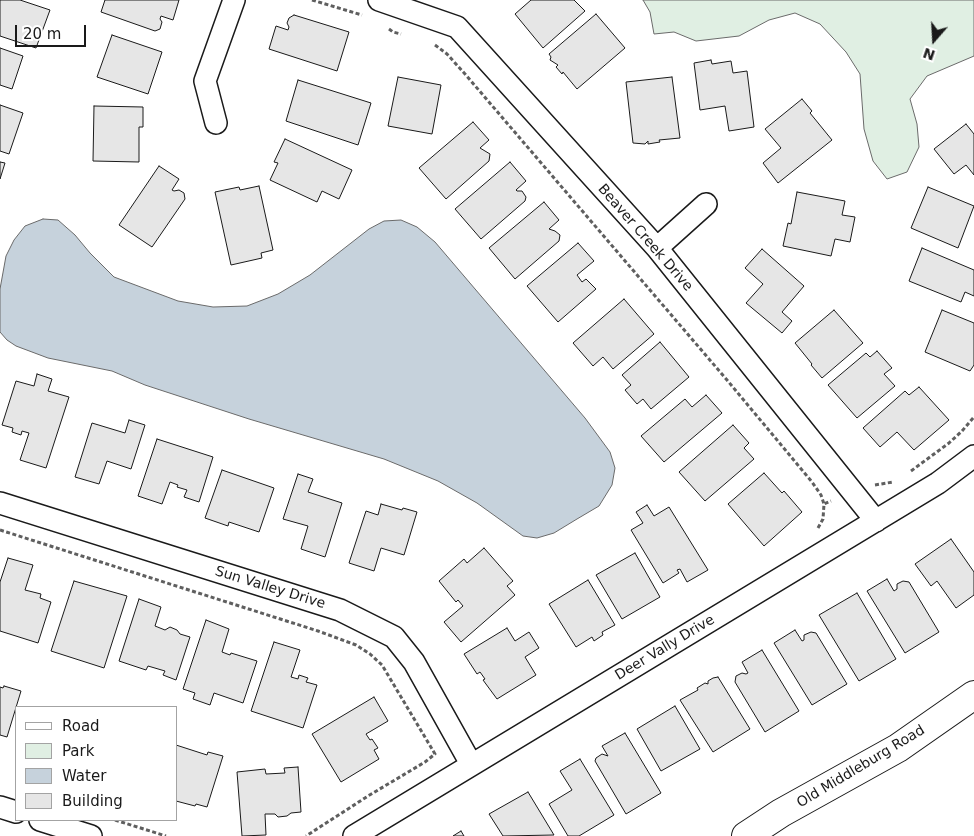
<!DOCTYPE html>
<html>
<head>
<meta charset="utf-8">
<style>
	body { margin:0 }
	#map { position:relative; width:974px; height:836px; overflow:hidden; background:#fff; font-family:"DejaVu Sans",sans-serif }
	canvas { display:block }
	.legend { position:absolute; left:15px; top:706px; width:162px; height:115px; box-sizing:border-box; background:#fff; border:1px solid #a3a3a3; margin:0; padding:6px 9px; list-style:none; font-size:15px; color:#1a1a1a }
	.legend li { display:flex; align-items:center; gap:10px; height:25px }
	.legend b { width:25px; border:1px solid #a3a3a3 }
	.north { position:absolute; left:909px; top:15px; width:50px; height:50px; -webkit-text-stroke:4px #fff; paint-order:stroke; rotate:199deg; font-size:14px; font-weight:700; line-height:20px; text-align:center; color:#1a1a1a }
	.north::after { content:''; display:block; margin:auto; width:18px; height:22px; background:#1a1a1a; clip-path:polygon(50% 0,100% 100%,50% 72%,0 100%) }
	.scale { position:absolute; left:15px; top:25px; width:71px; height:22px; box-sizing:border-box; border:2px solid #1a1a1a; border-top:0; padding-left:6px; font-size:15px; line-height:18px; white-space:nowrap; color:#1a1a1a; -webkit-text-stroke:4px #fff; paint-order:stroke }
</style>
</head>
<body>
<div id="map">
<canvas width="974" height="836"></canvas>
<ul class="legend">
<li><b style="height:6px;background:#fff"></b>Road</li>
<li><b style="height:14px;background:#e0efe3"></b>Park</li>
<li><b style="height:14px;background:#c6d2dc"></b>Water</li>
<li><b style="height:14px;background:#e6e6e6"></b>Building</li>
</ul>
<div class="north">N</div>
<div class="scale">20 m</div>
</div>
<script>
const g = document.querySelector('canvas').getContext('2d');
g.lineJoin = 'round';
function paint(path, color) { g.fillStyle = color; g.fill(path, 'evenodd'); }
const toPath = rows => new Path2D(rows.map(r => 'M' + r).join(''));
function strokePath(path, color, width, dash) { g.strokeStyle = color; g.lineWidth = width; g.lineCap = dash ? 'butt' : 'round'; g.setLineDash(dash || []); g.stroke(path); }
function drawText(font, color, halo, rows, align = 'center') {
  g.font = font + ' "DejaVu Sans",sans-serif'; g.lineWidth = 4; g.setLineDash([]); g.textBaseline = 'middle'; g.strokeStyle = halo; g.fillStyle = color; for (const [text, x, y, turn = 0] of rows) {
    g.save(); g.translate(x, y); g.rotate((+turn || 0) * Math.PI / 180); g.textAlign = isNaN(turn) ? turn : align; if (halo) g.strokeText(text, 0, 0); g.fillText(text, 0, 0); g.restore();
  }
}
const green = toPath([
	[643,0,974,0,974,56,927,76,910,99,917,124,919,147,907,172,887,179,873,161,864,129,860,74,846,52,820,24,795,13,769,20,739,36,696,41,674,32,654,34,650,12,643,0]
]);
paint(green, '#e0efe3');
strokePath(green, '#6a6a6a', 1);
const water = toPath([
	[43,219,58,220,75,235,90,253,114,277,178,301,213,307,247,306,278,294,310,275,369,229,384,221,401,220,417,227,435,242,585,418,610,452,615,468,612,485,599,506,577,519,554,533,537,538,523,536,477,503,438,481,384,459,249,419,145,385,112,371,48,358,16,346,7,340,0,332,0,289,6,256,14,240,25,226,43,219]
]);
paint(water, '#c6d2dc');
strokePath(water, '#6a6a6a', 1);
const building = toPath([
	[0,0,20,0,50,10,36,48,0,36,0,0],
	[105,0,179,0,173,20,161,16,160,19,162,22,160,29,155,31,101,12,105,0],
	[531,0,574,0,585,11,543,48,515,14,531,0],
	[596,14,625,48,577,89,563,72,562,74,556,67,558,65,550,60,551,57,549,54,596,14],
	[294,15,349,32,337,71,269,49,276,26,288,30,289,27,287,23,289,18,294,15],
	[112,35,162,52,148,94,97,77,112,35],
	[0,48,23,56,12,89,0,85,0,48],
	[711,60,712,64,731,61,733,73,747,71,754,127,729,131,725,106,700,110,694,63,711,60],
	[398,77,441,85,432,134,388,126,398,77],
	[672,77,680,138,659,140,660,142,648,144,648,141,645,144,633,143,626,82,672,77],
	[298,80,371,103,358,145,286,121,298,80],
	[802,99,812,111,810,113,832,140,778,183,763,163,781,148,765,129,802,99],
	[0,105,23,113,9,154,0,151,0,105],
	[94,106,143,107,143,127,139,127,139,162,93,161,94,106],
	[473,122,489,140,480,148,490,154,489,161,446,199,419,168,473,122],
	[966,124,974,134,974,175,966,165,954,174,934,149,966,124],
	[285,139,352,170,339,199,322,191,317,202,270,180,278,163,274,162,285,139],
	[0,162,5,163,0,179,0,162],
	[510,162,526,181,516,190,517,191,522,191,526,197,525,201,481,239,455,209,510,162],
	[159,166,179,179,172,190,174,191,179,190,184,193,185,199,152,247,119,225,159,166],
	[259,186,273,250,261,253,262,258,231,265,215,192,239,187,240,190,259,186],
	[928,187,974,206,958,248,911,228,928,187],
	[797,192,845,201,842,215,855,217,850,242,835,239,831,256,783,246,788,223,791,224,797,192],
	[544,202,559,220,549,229,555,231,560,235,559,241,515,279,489,248,544,202],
	[578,243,594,261,577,275,582,282,586,279,596,289,558,322,527,286,578,243],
	[922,248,974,270,974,296,965,292,961,302,909,281,922,248],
	[762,249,804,286,782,312,792,321,782,333,746,303,763,284,745,268,762,249],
	[624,299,654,334,613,369,603,357,593,366,573,343,624,299],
	[834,310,863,343,822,378,811,365,812,364,795,343,834,310],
	[942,310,974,323,974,365,970,371,925,352,942,310],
	[660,342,689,377,651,409,643,399,637,404,625,390,631,385,622,375,660,342],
	[877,351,892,368,884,374,895,386,857,418,828,385,866,353,870,357,877,351],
	[37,374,52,379,48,391,69,397,46,468,20,460,29,433,22,431,21,435,12,432,13,428,2,425,16,381,34,386,37,374],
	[919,387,949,420,914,450,897,432,880,447,863,428,905,391,909,395,919,387],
	[706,395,722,413,664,462,641,436,685,399,692,407,706,395],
	[129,420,145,425,131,469,107,461,99,484,75,477,92,423,125,433,129,420],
	[733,425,749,443,744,448,754,459,705,501,679,472,733,425],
	[157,439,213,457,199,502,184,497,187,490,177,487,178,485,170,482,162,504,138,496,157,439],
	[222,470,274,488,259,532,229,522,228,526,205,518,222,470],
	[764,473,782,493,784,491,802,512,764,546,728,504,764,473],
	[298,474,313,479,308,492,342,503,325,557,301,549,308,526,283,519,298,474],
	[381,504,402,510,403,508,417,512,404,555,381,548,374,571,349,563,366,511,378,515,381,504],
	[647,505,654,516,669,507,708,570,687,582,680,569,677,570,679,573,663,583,631,530,643,523,636,512,647,505],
	[951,539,974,572,974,595,956,608,937,581,931,586,915,564,951,539],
	[484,548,513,581,507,586,515,595,461,642,444,622,463,606,458,600,456,602,439,581,464,559,467,563,484,548],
	[635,553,660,597,622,619,596,575,635,553],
	[8,558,33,565,25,590,41,594,40,598,51,602,38,643,0,631,0,582,8,558],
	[887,579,894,591,897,589,897,584,903,581,909,582,939,632,905,653,867,591,887,579],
	[588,580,615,625,602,632,603,635,594,641,592,637,576,647,549,604,588,580],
	[74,581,127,596,104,668,51,651,74,581],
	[857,593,896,659,859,681,819,615,857,593],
	[139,599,161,607,155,626,165,630,170,627,177,630,180,634,190,637,176,680,163,675,165,671,148,666,146,670,119,661,139,599],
	[206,620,229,629,222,652,230,655,231,653,257,661,243,703,214,693,210,705,193,699,195,693,183,689,206,620],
	[507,628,515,641,529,632,539,648,525,657,536,675,497,699,483,680,485,679,480,672,477,674,464,654,507,628],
	[795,630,802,641,804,640,804,635,811,632,816,633,847,684,812,705,774,643,795,630],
	[274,642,300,650,291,677,298,679,299,675,308,678,306,682,317,685,303,728,251,711,274,642],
	[762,650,799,711,765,732,735,682,736,676,742,673,746,674,748,673,742,662,762,650],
	[718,677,750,729,713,752,680,700,698,690,697,688,705,683,708,684,708,681,713,678,718,677],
	[4,686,21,691,7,737,0,735,0,687,3,688,4,686],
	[374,697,388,721,366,734,370,740,372,739,378,748,374,750,379,759,341,782,312,734,374,697],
	[675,706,700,749,661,771,637,729,675,706],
	[625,733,661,793,626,814,595,761,596,758,602,754,608,756,602,746,625,733],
	[176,745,207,755,208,752,223,756,207,807,196,804,195,806,176,801,176,745],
	[580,759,614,815,579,836,568,836,549,804,572,790,560,771,580,759],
	[298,767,301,812,291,813,287,816,278,817,275,814,265,814,266,835,242,836,237,772,265,769,266,774,285,773,284,768,298,767],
	[528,792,554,835,503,836,489,814,528,792],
	[461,831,464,836,453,836,461,831]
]);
paint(building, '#e6e6e6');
strokePath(building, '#1a1a1a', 1);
const street = toPath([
	[379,0,457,27,657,248,876,521],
	[216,123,205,81,234,0],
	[657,248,706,204],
	[0,503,340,610,394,637,414,662,471,764],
	[0,807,16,812],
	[40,820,91,836],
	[354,836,938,483,974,456]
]);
const secondary = toPath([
	[746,836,781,813,898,748,974,695]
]);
strokePath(street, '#1a1a1a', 24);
strokePath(secondary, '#1a1a1a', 30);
strokePath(toPath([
	[312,0,362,15],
	[389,29,393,32,401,34],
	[435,45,447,54,465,74,727,380,812,482,821,495,824,504],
	[911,471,949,443,962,431,974,417],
	[875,485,893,482],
	[818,528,823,519,824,504,831,501],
	[0,530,318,631,356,645,370,654,382,665,435,754,425,762,368,796,306,836],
	[115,820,166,836]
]), '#5f5f5f', 3, [4, 2.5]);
strokePath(street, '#fff', 21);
strokePath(secondary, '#fff', 28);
drawText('14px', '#1a1a1a', '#fff', [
	["Beaver Creek Drive",645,238,49],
	["Sun Valley Drive",270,588,17],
	["Deer Vally Drive",665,648,-31],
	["Old Middleburg Road",861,767,-31]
]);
</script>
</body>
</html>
